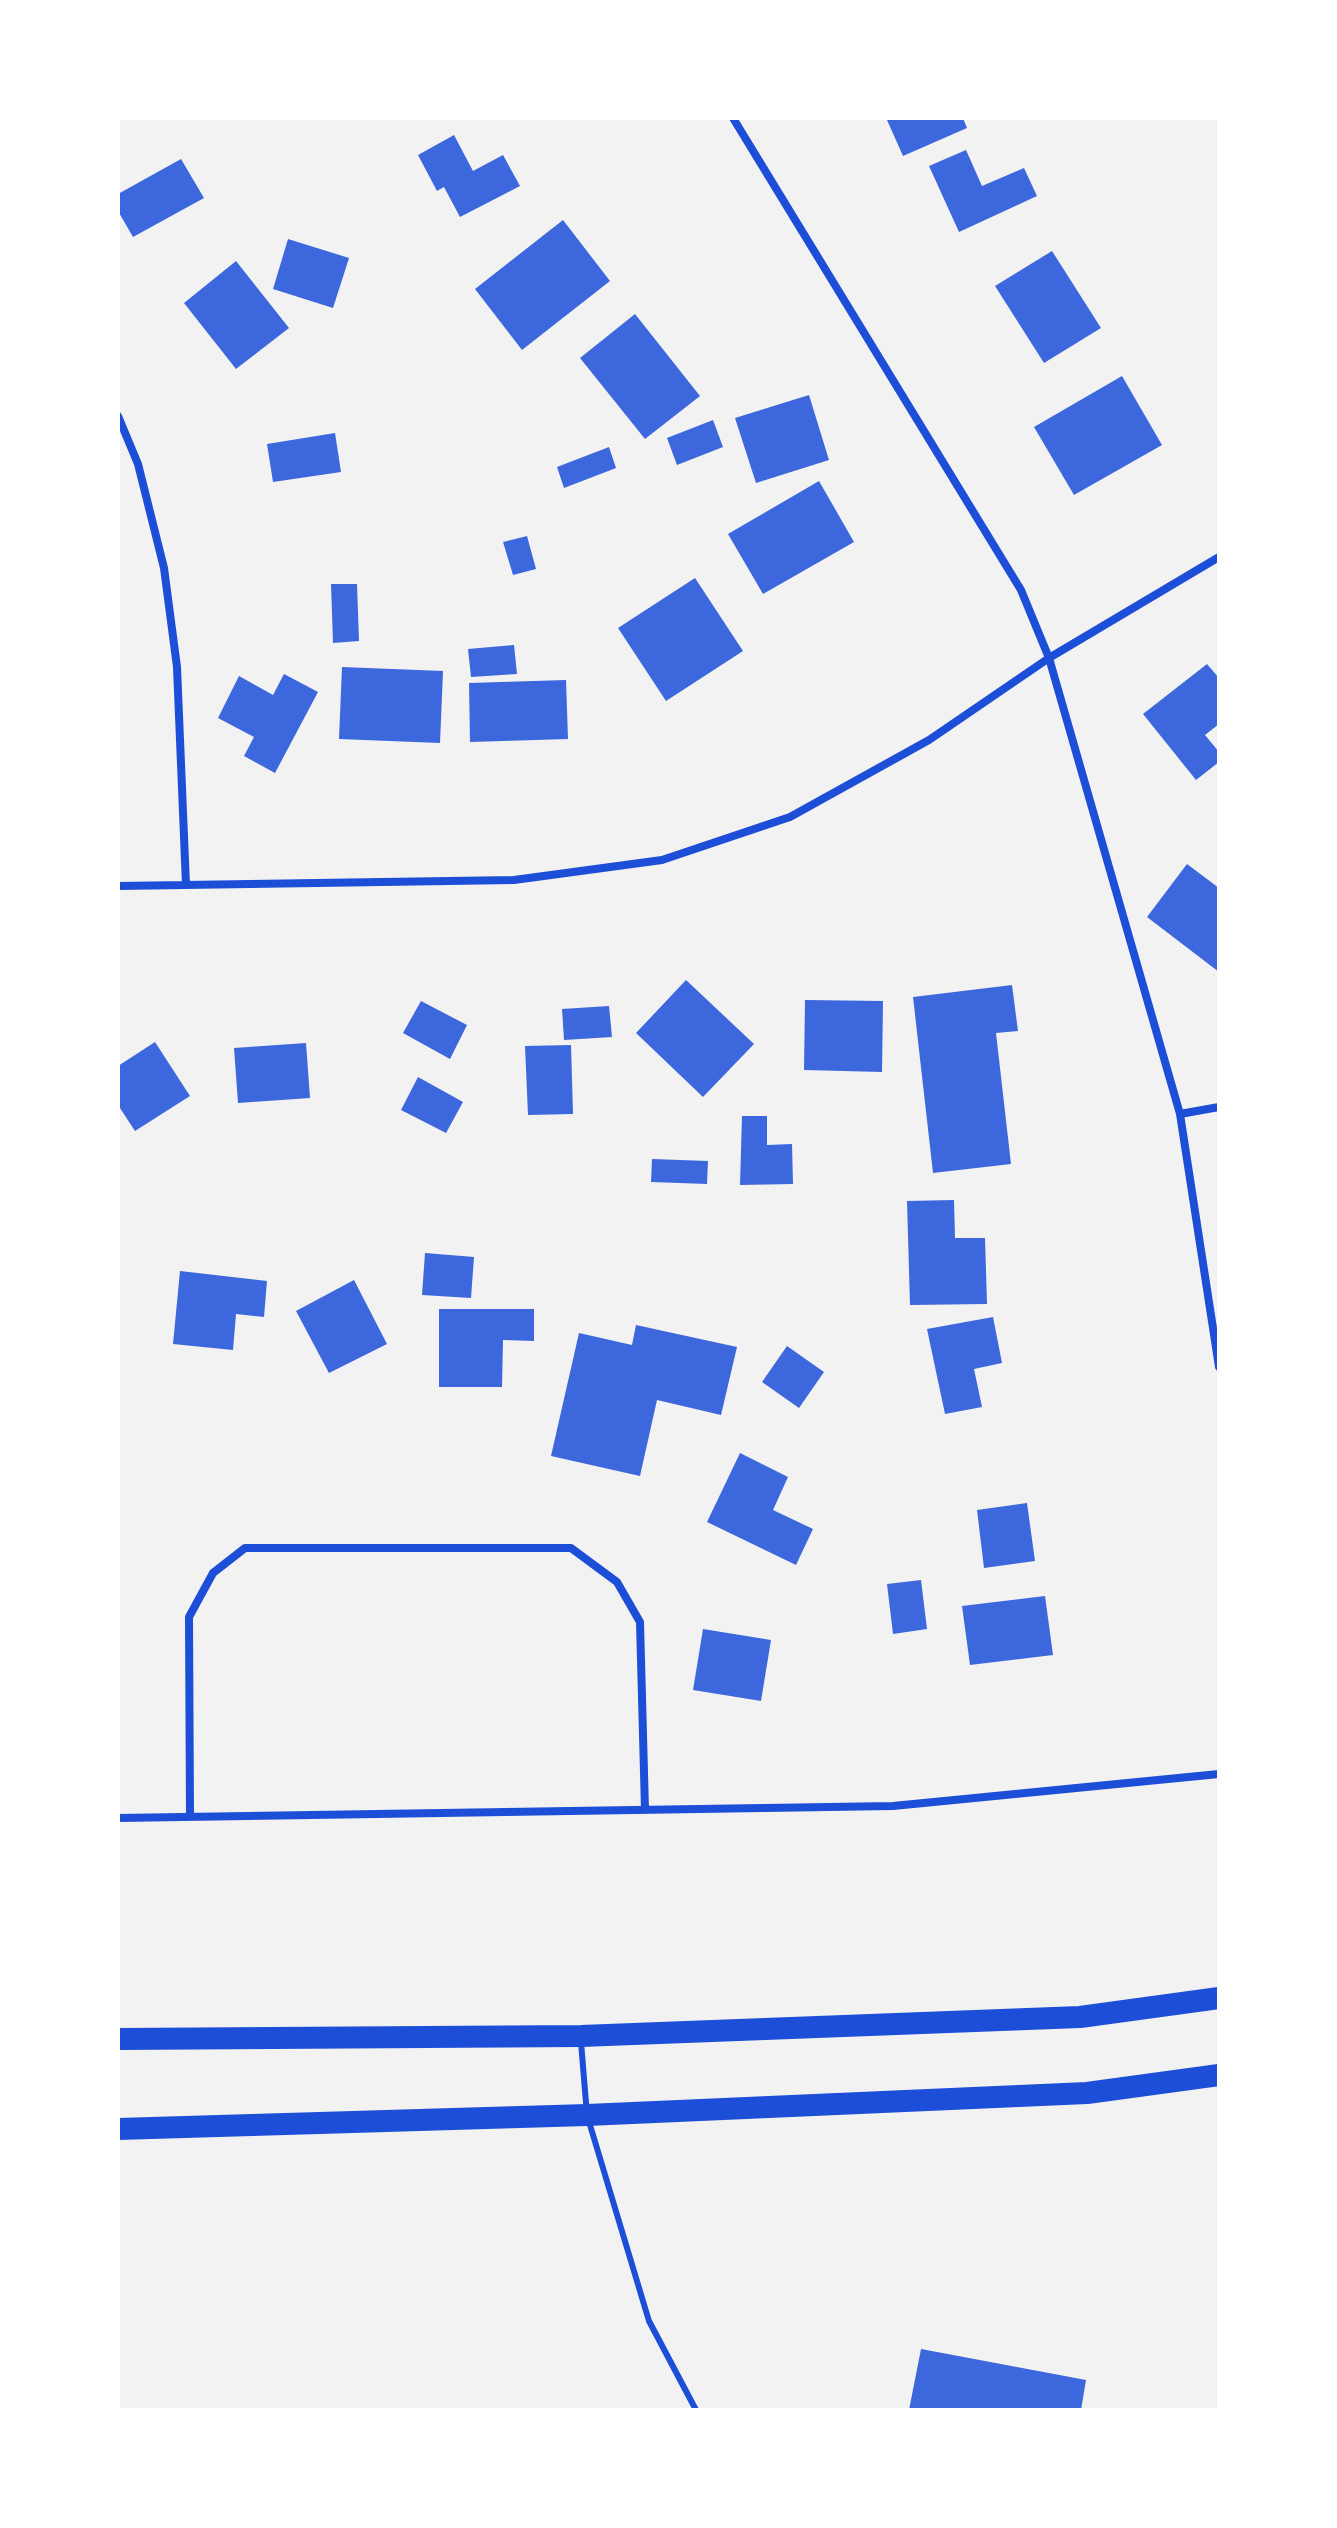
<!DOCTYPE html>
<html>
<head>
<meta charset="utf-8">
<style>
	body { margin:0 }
	#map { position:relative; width:1337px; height:2528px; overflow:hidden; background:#f2f2f2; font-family:"Times New Roman",serif }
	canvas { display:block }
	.frame { position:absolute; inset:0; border:120px solid #fff; pointer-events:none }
</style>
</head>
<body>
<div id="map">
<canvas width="1337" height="2528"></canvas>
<div class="frame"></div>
</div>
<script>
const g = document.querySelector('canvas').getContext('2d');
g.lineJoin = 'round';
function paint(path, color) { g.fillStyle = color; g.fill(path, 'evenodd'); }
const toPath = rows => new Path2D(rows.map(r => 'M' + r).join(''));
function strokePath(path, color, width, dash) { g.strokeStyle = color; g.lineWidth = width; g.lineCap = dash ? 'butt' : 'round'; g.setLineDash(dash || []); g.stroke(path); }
paint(toPath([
	[891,118,963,118,967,128,903,156,887,120],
	[454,135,473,171,503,155,520,186,460,217,444,187,437,191,418,155],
	[966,150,982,186,1024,168,1037,196,959,232,929,166],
	[181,159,204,198,133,237,118,211,118,194],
	[563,220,610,281,522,350,475,289],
	[288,239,349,258,333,308,273,289],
	[1052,251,1101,328,1044,363,995,286],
	[236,261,289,328,236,369,184,303],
	[635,314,700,396,645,439,580,358],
	[1122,376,1162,445,1074,495,1034,427],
	[809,395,829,460,756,483,735,418],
	[713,420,723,447,677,465,667,438],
	[335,433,341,472,273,482,267,444],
	[609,447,616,468,564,488,557,467],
	[819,481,854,542,763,594,728,534],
	[527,536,536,569,513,575,503,542],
	[695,578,743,651,666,701,618,628],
	[331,584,357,584,359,641,333,643],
	[514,645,517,674,471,677,468,649],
	[1207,664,1219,678,1219,724,1205,735,1219,752,1219,762,1196,780,1143,714],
	[342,667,443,671,440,743,339,739],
	[284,674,318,692,275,773,244,756,254,737,218,718,239,676,273,695],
	[566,680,568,739,470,742,469,683],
	[1187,864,1219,888,1219,972,1147,917],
	[686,980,754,1044,703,1097,636,1033],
	[1012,985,1018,1031,996,1033,1011,1164,933,1173,913,997],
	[805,1000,883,1001,882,1072,804,1070],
	[421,1001,467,1025,450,1059,403,1033],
	[609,1006,612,1037,564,1040,562,1009],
	[155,1042,190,1096,135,1131,118,1105,118,1066],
	[306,1043,310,1098,238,1103,234,1048],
	[571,1045,573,1114,528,1115,525,1046],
	[418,1077,463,1102,446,1133,401,1110],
	[742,1116,767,1116,767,1145,792,1144,793,1184,740,1185],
	[652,1159,708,1161,707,1184,651,1182],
	[954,1200,955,1238,985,1238,987,1304,910,1305,907,1201],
	[425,1253,474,1257,471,1298,422,1295],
	[180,1271,267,1281,264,1317,236,1314,233,1350,173,1344],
	[354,1280,387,1344,329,1373,296,1311],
	[439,1309,534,1309,534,1341,503,1340,502,1387,439,1387],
	[993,1317,1002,1363,974,1369,982,1407,945,1414,927,1329],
	[636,1325,737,1347,721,1415,657,1400,640,1476,551,1456,579,1333,632,1345],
	[787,1346,824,1372,799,1408,762,1382],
	[740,1453,788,1477,773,1510,813,1529,796,1565,707,1522],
	[1027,1503,1035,1561,984,1568,977,1510],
	[921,1580,927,1629,893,1634,887,1584],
	[1045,1596,1053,1655,970,1665,962,1606],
	[703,1629,771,1640,761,1701,693,1690],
	[921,2349,1086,2380,1081,2410,909,2410]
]), '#3d67dc');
strokePath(toPath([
	[581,2042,587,2115,649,2321,696,2410]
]), '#1d4ed8', 6);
strokePath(toPath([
	[733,118,1021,590,1049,658,1180,1114,1219,1367],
	[118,416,138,464,164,568,177,667,186,885],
	[118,886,514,880,662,860,790,817,929,740,1049,658,1219,557],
	[1180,1114,1219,1107],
	[190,1816,189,1617,213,1573,245,1548,571,1548,617,1582,640,1622,645,1810],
	[118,1818,893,1806,1219,1774]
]), '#1d4ed8', 8);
strokePath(toPath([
	[118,2039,581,2036,1080,2017,1219,1998],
	[118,2129,587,2115,1087,2093,1219,2075]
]), '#1d4ed8', 22);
</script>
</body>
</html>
